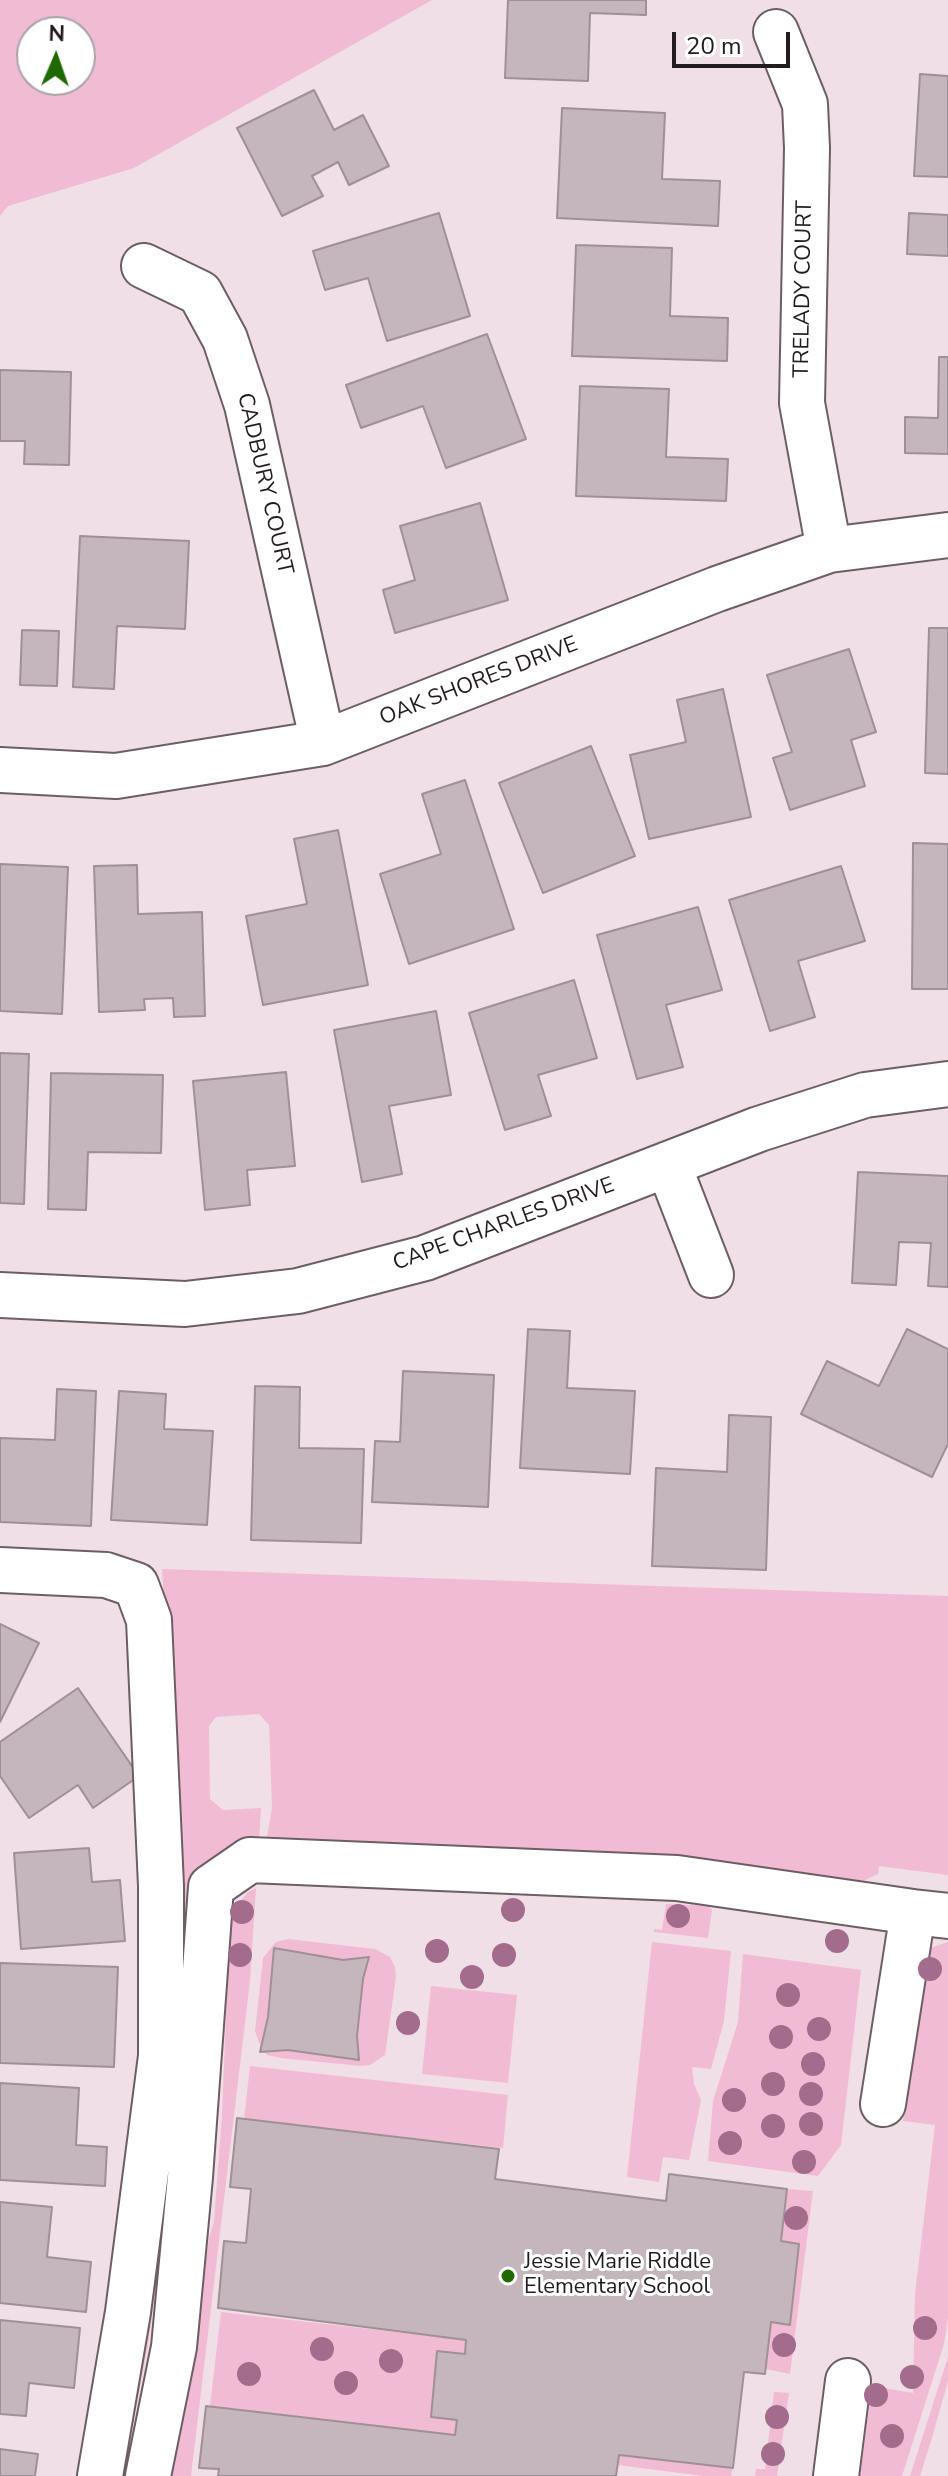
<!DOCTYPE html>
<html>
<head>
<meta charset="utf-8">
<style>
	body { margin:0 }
	#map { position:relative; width:948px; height:2476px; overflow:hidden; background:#f0dfe6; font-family:"Nunito Sans",sans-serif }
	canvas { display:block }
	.north { position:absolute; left:16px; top:16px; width:80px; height:80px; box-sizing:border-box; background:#fff; border:2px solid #a7a4a5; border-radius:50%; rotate:2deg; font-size:22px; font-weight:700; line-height:32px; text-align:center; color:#221c1f }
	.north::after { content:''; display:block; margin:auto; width:28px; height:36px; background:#1f6903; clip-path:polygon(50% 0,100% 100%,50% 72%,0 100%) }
	.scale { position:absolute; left:672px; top:32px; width:118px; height:36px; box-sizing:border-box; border:4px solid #221c1f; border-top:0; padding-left:10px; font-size:24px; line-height:28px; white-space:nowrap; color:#221c1f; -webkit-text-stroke:6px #fff; paint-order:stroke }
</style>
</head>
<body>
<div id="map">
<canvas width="948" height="2476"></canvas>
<div class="north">N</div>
<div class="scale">20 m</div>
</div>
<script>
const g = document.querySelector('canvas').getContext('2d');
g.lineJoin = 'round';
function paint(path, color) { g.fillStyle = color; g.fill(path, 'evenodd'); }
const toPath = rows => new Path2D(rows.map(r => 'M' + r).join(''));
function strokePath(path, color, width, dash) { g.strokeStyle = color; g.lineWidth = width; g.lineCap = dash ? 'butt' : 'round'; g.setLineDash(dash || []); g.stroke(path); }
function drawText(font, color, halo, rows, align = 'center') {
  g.font = font + ' "Nunito Sans",sans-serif'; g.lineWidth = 6; g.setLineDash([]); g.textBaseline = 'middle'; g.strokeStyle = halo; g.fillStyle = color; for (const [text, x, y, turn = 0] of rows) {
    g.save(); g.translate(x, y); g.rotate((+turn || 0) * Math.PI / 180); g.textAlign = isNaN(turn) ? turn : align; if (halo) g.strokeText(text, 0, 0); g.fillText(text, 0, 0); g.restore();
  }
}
paint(toPath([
	[0,0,432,0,134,168,8,206,0,216],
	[32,32,80,32,80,80,32,80],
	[162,1569,948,1596,948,1875,879,1866,878,1874,863,1881,709,1861,272,1840,267,1837,272,1808,269,1725,259,1714,216,1717,209,1726,210,1799,223,1810,261,1808,259,1840,239,1844,211,1860,200,1872,190,1892,185,1914,183,1984,164,2227,148,2344,125,2467,123,2476,112,2476,177,1822],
	[256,1888,250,1981,191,2476,169,2476,178,2438,209,2239,214,2221,222,2115,230,1914,248,1892],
	[666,1904,709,1906,712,1910,708,1938,654,1932,654,1929,662,1930],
	[288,1939,375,1949,390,1957,395,1967,396,1977,385,2055,370,2065,361,2066,281,2058,267,2055,261,2048,255,2031,263,1958,276,1942],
	[652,1942,731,1951,724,2021,711,2069,692,2067,694,2084,701,2100,689,2160,663,2157,659,2182,627,2177],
	[948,1942,948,2317,944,2344,902,2476,860,2476,872,2386,913,2393,915,2294,935,2125,903,2121,918,2004,930,1948],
	[743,1954,861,1970,841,2145,818,2176,708,2161,713,2101,738,2022],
	[431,1986,517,1995,508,2083,422,2074],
	[250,2066,508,2095,503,2148,244,2119],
	[787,2189,813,2191,790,2374,766,2369,771,2322,790,2324,799,2244,781,2241],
	[221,2312,466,2340,465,2354,437,2351,431,2416,457,2420,455,2435,210,2406],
	[948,2357,948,2381,932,2438,920,2476,910,2476],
	[774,2392,789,2393,777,2476,755,2476,756,2469,765,2469],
	[619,2455,733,2468,731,2476,704,2476,617,2465]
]), '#f2bbd4');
const building = toPath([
	[508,0,646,0,646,15,590,13,588,81,505,78,508,0],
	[920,74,948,76,948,177,914,176,920,74],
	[314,90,334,130,363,115,389,166,349,185,338,162,312,176,323,196,282,216,237,128,314,90],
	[562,108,665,113,662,179,720,181,718,226,557,218,562,108],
	[439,213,470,316,387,341,368,278,325,290,313,251,439,213],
	[909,213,948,215,948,256,907,254,909,213],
	[576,245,672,248,670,316,728,318,727,361,572,356,576,245],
	[487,334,526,439,446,468,423,406,361,428,346,385,487,334],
	[939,357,948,357,948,454,905,453,905,417,938,418,939,357],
	[0,370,71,372,69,465,24,464,25,441,0,441,0,370],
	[580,386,669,389,666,457,728,459,726,501,576,496,580,386],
	[480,503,508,600,395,633,383,590,415,580,400,526,480,503],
	[80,536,189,541,185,629,117,626,114,689,73,687,80,536],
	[929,628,948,628,948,774,925,773,929,628],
	[22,630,59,631,57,686,20,685,22,630],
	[849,649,876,732,851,740,865,786,790,810,773,758,792,752,767,675,849,649],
	[723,689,751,817,649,839,630,755,686,742,677,700,723,689],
	[591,746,635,856,543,893,499,783,591,746],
	[465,780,514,929,409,964,380,874,441,854,422,794,465,780],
	[338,830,368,985,263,1005,246,916,307,904,294,839,338,830],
	[913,843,948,844,948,989,912,989,913,843],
	[0,864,68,867,62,1014,0,1011,0,864],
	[137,865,138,914,202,912,205,1016,174,1017,173,998,144,999,145,1010,99,1012,94,866,137,865],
	[841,866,865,941,798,961,815,1017,770,1031,729,900,841,866],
	[698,907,722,990,666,1005,683,1067,637,1079,597,935,698,907],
	[574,980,597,1058,538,1075,551,1116,505,1130,469,1013,574,980],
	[436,1011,451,1095,389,1106,402,1174,362,1182,334,1030,436,1011],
	[0,1053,29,1054,24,1204,0,1203,0,1053],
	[286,1072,295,1166,247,1170,250,1205,205,1210,193,1081,286,1072],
	[51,1073,163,1075,161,1153,88,1152,86,1210,48,1209,51,1073],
	[858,1172,948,1176,948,1287,928,1286,931,1243,899,1242,896,1285,852,1283,858,1172],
	[528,1329,570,1331,567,1388,635,1391,630,1474,520,1468,528,1329],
	[907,1329,948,1349,948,1444,932,1477,801,1414,827,1361,879,1386,907,1329],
	[403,1371,494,1375,488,1507,372,1502,375,1441,400,1442,403,1371],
	[255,1386,300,1387,299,1448,364,1449,361,1543,251,1540,255,1386],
	[57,1389,96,1391,91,1526,0,1522,0,1438,55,1440,57,1389],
	[119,1391,166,1394,164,1429,213,1431,207,1525,111,1520,119,1391],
	[729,1415,771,1417,766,1570,652,1566,656,1468,727,1472,729,1415],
	[0,1624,39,1643,0,1722,0,1624],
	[78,1688,139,1776,93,1808,78,1785,29,1818,0,1776,0,1742,78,1688],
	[89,1848,92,1882,120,1880,125,1941,21,1949,14,1853,89,1848],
	[274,1948,343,1960,369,1957,363,1979,357,2036,359,2060,288,2050,260,2052,268,2017,274,1948],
	[0,1963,118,1967,114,2067,0,2063,0,1963],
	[0,2083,79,2088,76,2145,107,2147,105,2186,0,2180,0,2083],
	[237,2118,499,2149,495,2179,666,2201,669,2174,787,2189,781,2241,799,2244,790,2325,771,2322,765,2374,744,2372,733,2468,619,2455,616,2476,218,2476,219,2469,199,2468,206,2406,455,2435,457,2420,431,2417,437,2351,465,2354,466,2340,218,2308,224,2241,246,2243,251,2189,230,2187,237,2118],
	[0,2202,52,2207,47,2257,91,2262,86,2312,0,2303,0,2202],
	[0,2320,80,2328,74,2388,29,2383,26,2416,0,2414,0,2320],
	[0,2449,38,2454,35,2476,0,2476,0,2449]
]);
paint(building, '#c5b5bc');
strokePath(building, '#9f9096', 2);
const minor = toPath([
	[776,32,805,104,807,148,802,403,829,550],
	[144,266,200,293,225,339,247,405,323,743],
	[0,770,116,776,323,743,717,589,829,550,948,535],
	[668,1164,711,1275],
	[0,1295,185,1304,298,1291,425,1258,759,1129,865,1095,948,1084],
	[0,1570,106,1575,136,1585,149,1620,161,1886,161,2056,128,2312,100,2476],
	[883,2104,913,1912,948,1916],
	[148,2476,174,2347,190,2177,211,1887,250,1860,677,1878,913,1912],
	[836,2476,848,2381]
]);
strokePath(minor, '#6d5e65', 48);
strokePath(minor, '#fff', 44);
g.fillStyle = '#a46c8c';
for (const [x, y] of [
	[513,1910],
	[242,1912],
	[678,1916],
	[837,1941],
	[437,1951],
	[240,1955],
	[504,1955],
	[930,1969],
	[472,1977],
	[788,1995],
	[408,2023],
	[819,2029],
	[781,2037],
	[813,2064],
	[773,2084],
	[811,2094],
	[734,2100],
	[811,2124],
	[773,2126],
	[730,2143],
	[804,2162],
	[796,2218],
	[925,2328],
	[784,2345],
	[322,2349],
	[391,2361],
	[249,2374],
	[912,2377],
	[346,2383],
	[876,2395],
	[777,2417],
	[892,2436],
	[773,2454]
]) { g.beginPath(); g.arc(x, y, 12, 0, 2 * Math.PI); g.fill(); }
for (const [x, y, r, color] of [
	[508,2276,8,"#1f6903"]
]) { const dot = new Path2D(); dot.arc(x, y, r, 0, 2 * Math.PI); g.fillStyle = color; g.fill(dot); strokePath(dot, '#fff', 3); }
drawText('22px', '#221c1f', '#fff', [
	["TRELADY COURT",804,289,-89],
	["CADBURY COURT",264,484,77],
	["OAK SHORES DRIVE",479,682,-21],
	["CAPE CHARLES DRIVE",504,1225,-20]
]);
drawText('22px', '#221c1f', '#fff', [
	["Jessie Marie Riddle",524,2263],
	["Elementary School",524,2288]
], 'left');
</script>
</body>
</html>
